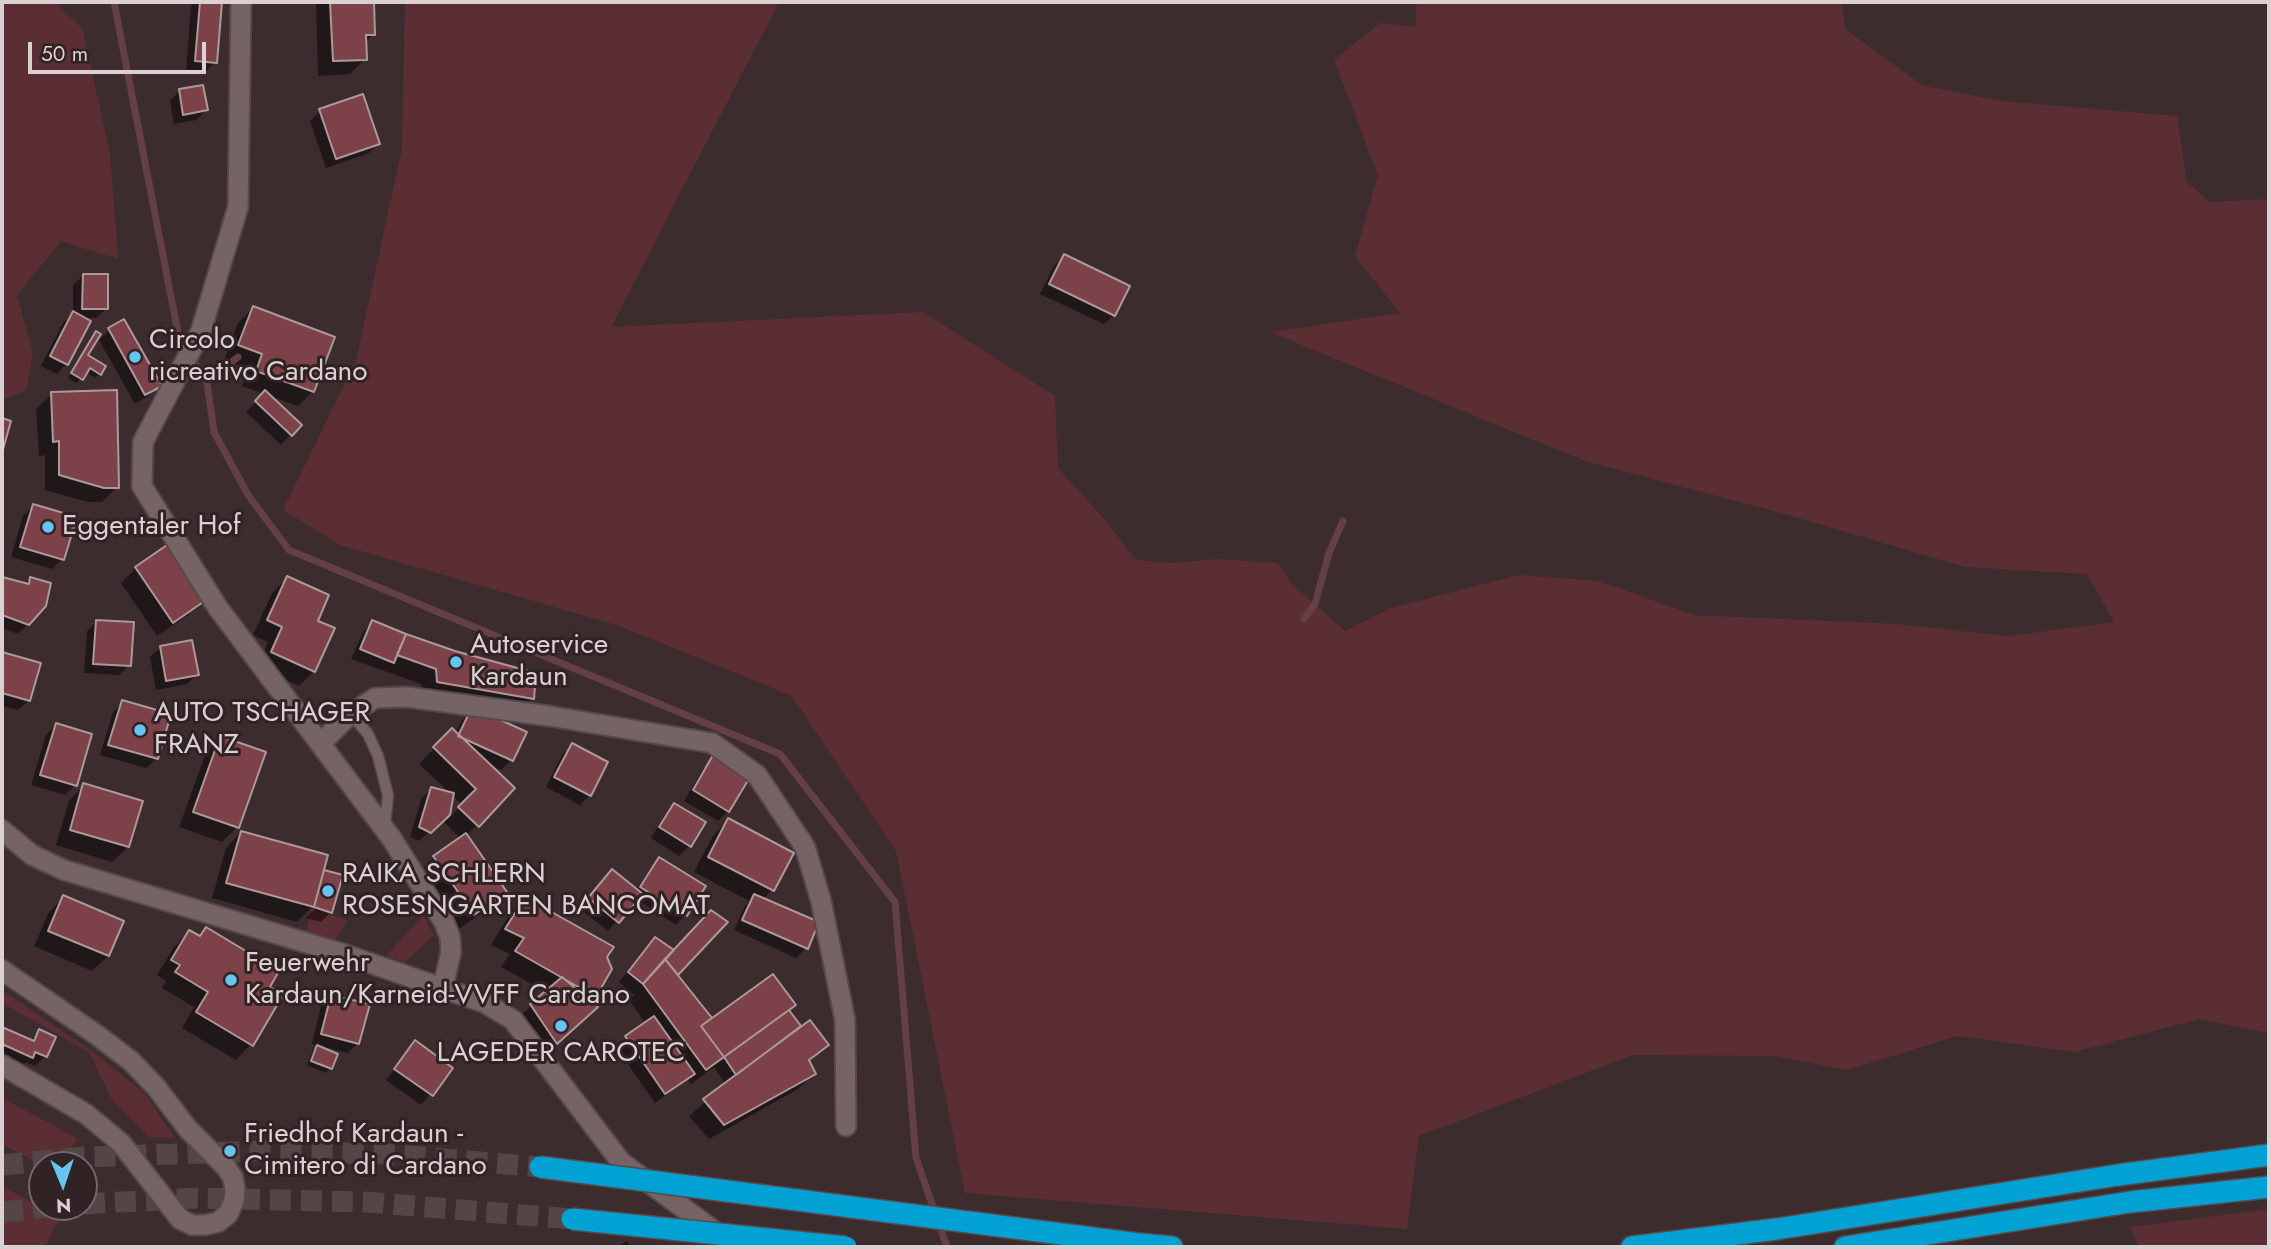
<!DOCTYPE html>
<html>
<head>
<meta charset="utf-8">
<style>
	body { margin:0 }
	#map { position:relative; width:2271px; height:1249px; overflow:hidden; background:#3c2c2d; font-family:Jost,sans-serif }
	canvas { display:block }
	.frame { position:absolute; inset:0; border:4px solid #dcd1d2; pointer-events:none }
	.north { position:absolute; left:28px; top:1151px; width:70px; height:70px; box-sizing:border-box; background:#312224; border:2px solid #75686a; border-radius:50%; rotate:178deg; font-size:19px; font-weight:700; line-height:28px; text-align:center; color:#dcd1d2 }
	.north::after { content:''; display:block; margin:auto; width:24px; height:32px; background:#66c4ef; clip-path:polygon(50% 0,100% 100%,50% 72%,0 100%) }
	.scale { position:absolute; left:28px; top:42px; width:178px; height:32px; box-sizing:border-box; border:4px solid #dcd1d2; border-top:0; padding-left:9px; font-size:21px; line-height:24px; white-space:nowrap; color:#dcd1d2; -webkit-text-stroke:5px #312224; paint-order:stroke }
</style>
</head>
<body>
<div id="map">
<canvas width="2271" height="1249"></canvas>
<div class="frame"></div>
<div class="north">N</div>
<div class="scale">50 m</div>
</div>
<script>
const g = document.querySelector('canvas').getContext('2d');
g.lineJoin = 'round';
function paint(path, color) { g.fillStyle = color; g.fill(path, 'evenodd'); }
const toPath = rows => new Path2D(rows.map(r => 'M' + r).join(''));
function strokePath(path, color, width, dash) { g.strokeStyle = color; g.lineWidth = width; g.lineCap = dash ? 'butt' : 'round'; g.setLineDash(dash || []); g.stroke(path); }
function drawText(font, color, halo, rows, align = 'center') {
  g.font = font + ' Jost,sans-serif'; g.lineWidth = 6; g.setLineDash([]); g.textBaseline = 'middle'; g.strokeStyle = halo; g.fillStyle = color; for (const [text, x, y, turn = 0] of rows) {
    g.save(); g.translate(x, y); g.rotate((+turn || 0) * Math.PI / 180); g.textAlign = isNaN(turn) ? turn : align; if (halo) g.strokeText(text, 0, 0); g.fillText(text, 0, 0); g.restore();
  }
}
paint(toPath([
	[2,2,54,2,82,28,110,153,118,259,61,241,17,295,33,353,26,391,2,400],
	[405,2,779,2,611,327,923,312,1055,396,1058,468,1106,521,1136,560,1173,563,1215,559,1278,563,1291,583,1345,631,1391,608,1519,575,1599,581,1694,615,1896,624,2009,636,2114,622,2087,574,1965,567,1785,514,1585,461,1270,332,1400,313,1355,256,1378,175,1334,60,1380,23,1415,27,1417,2,1842,2,1845,29,1922,85,2001,101,2177,116,2187,182,2210,202,2269,199,2269,1033,2199,1019,2075,1052,1958,1036,1847,1070,1777,1056,1633,1055,1419,1136,1407,1229,965,1193,896,851,792,696,620,626,340,545,283,510,356,361,402,148],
	[312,909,348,920,335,940,306,931],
	[423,915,434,935,405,962,386,956],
	[2,990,96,1054,145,1094,175,1138,149,1137,112,1100,89,1052,2,1003],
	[2,1098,77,1138,63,1165,42,1165,2,1144],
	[2,1186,60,1218,45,1247,2,1247],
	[2269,1209,2269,1247,2139,1247,2130,1227]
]), '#5b2e34');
paint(toPath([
	[196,2,220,2,215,62,205,72,186,71,191,6],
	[316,2,372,2,373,34,365,43,365,59,350,74,318,76],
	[179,91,206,110,196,120,174,124,170,101],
	[320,111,378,144,369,153,326,168,310,121],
	[1064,256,1114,315,1104,324,1040,294,1054,266],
	[83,276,106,309,96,318,83,318,66,364,57,374,41,366,63,323,73,313,73,285],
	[253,308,313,391,298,406,267,395,299,425,281,445,246,412,264,394,242,386,248,369,224,360,238,323],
	[124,321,160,385,150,395,135,404,99,340,109,330],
	[92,338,86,356,100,374,95,378,86,372,77,383,68,378],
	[52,394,117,487,102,502,88,502,45,490,45,455,39,456,36,409],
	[33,506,62,559,52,569,11,557,23,516],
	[167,547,203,600,188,615,157,636,121,583,136,568],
	[287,578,315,622,314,671,299,686,257,667,268,642,253,635,272,593],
	[2,579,24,585,30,579,28,624,18,634,2,628],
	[97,621,129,665,119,675,84,673,87,631],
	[373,622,532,698,517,713,423,697,421,684,351,659,363,632],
	[160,648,197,674,187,684,156,690,150,657],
	[2,653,39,664,28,701,18,710,2,706],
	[123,702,169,716,156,759,146,768,100,755,113,712],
	[473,709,524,733,511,760,501,770,488,764,513,789,466,836,505,892,490,907,459,929,419,872,434,857,461,839,442,820,419,841,410,837,421,799,431,789,451,794,419,764,452,730,455,733,463,719],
	[452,795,462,805,447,820],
	[56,725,75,785,65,795,31,785,46,735],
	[221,738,237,827,222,842,179,827,206,753],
	[572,745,590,795,580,805,546,787,562,755],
	[714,758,728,811,718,821,684,801,704,768],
	[84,785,128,847,112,862,56,845,69,801],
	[675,805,689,846,679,856,651,838,665,815],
	[728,820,772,890,763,899,806,948,796,958,734,930,745,906,749,901,694,872,713,836],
	[241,832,321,876,325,872,331,912,321,922,306,918,318,906,313,906,297,922,212,898,226,848],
	[660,859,704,887,685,915,676,925,636,899,608,931,580,909,603,881,636,890,650,869],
	[64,897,122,922,108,956,92,971,34,946,49,912],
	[526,899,605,957,595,996,589,1001,581,1022,541,1058,516,1020,546,992,501,967,510,954,491,945,510,914],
	[726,922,676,975,712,1020,787,1011,799,1026,793,1032,795,1033,827,1045,808,1063,814,1073,798,1089,709,1139,689,1116,726,1085,714,1067,691,1084,687,1079,655,1103,616,1047,646,1024,629,1000,634,995,619,982,655,939,674,952],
	[206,929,267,987,251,1044,236,1060,182,1028,194,1007,162,988,166,981,157,975,174,947,189,932,198,937],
	[331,997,358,1043,348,1053,323,1047,330,1068,326,1073,307,1065,313,1051,319,1046,312,1044,321,1006],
	[2,1029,30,1041,40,1031,45,1056,35,1066,26,1062,21,1066,2,1058],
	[415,1043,451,1068,421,1105,386,1080],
	[627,1241,631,1247,616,1247]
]), '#0007');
strokePath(toPath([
	[114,2,179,338,207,382,214,432,248,495,289,550,780,754,895,902,916,1158,947,1247],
	[207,382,238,357],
	[1304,619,1315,604,1329,553,1343,521]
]), '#643f46', 7);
const building = toPath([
	[200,2,222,2,217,63,195,61,200,2],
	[330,2,374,2,375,35,366,35,367,60,333,61,330,2],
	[203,85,208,110,183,115,179,89,203,85],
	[363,94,380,144,336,159,319,109,363,94],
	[1064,254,1130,286,1115,316,1049,284,1064,254],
	[83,274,108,274,108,309,82,309,83,274],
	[253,306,335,337,314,392,256,371,262,354,238,345,253,306],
	[73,311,91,321,68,365,50,356,73,311],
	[124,319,162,386,145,395,108,328,124,319],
	[96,331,101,334,88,355,106,366,101,375,90,368,83,380,71,373,96,331],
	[117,390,119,488,104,488,59,475,59,441,53,442,51,392,117,390],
	[265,390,302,425,292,436,255,401,265,390],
	[2,418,11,421,2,453,2,418],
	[33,504,77,517,64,560,20,547,33,504],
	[167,545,206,600,173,623,135,567,167,545],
	[287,576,329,595,318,621,335,628,315,672,271,652,282,627,267,620,287,576],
	[2,577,29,584,30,577,51,583,46,606,29,625,2,615,2,577],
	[96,620,134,622,131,666,93,664,96,620],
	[372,620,406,634,394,663,360,649,372,620],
	[406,634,455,651,536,673,534,699,437,682,436,669,397,655,406,634],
	[192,640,199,675,166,681,160,646,192,640],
	[2,652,41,663,30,701,2,693,2,652],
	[122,700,171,714,158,759,108,745,122,700],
	[472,707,527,732,513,761,458,736,472,707],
	[56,723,92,734,77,786,40,775,56,723],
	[452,728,515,788,479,827,458,807,476,789,433,747,452,728],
	[220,736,266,752,239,828,193,812,220,736],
	[572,743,608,762,591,796,554,777,572,743],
	[713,755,750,777,729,812,693,790,713,755],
	[83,783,143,801,129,847,70,830,83,783],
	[431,787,454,793,450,815,431,833,419,827,431,787],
	[674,803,706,822,691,847,659,827,674,803],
	[728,818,794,853,774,891,708,857,728,818],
	[241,831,328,855,314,907,226,883,241,831],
	[466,833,507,892,474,915,433,856,466,833],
	[659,857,706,886,687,916,640,887,659,857],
	[612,869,643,894,619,923,588,898,612,869],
	[324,870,343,875,332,913,314,907,324,870],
	[754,894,819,922,808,949,742,920,754,894],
	[63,895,124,921,109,956,48,931,63,895],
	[525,897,614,947,607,957,612,969,596,997,515,951,524,938,505,929,525,897],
	[711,910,728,922,678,975,665,959,711,910],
	[206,927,279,971,270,987,283,995,253,1046,196,1012,208,992,175,972,180,965,171,960,189,930,200,936,206,927],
	[655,937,674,950,643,984,628,972,655,937],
	[665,959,712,1018,701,1026,724,1057,706,1070,643,984,665,959],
	[773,974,796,1005,724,1057,701,1026,773,974],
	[562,977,598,1007,557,1044,530,1004,562,977],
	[331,995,370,1004,359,1044,321,1034,331,995],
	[789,1010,801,1026,736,1075,724,1057,789,1010],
	[654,1016,695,1074,665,1094,625,1036,654,1016],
	[810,1020,829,1045,809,1060,816,1074,724,1125,703,1099,810,1020],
	[2,1027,34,1041,39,1029,56,1037,47,1057,35,1052,33,1058,2,1044,2,1027],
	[415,1040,453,1068,433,1096,394,1069,415,1040],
	[317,1045,338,1054,332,1069,311,1061,317,1045]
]);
paint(building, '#7d4149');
strokePath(building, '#ac999a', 2);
strokePath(toPath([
	[2,1165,83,1157,266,1151,386,1154,540,1167],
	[84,1204,197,1198,366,1202,572,1219],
	[2,1212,48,1207]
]), '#544546', 21, [21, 10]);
const service = toPath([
	[351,714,368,734,378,756,388,795,385,825]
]);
const minor = toPath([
	[241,2,238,207,201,331,143,442,142,486,218,608,392,839,444,922,450,937,451,952,443,987],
	[321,743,347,717,375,698,407,697,549,716,712,743,757,775,805,847,821,901,845,1020,846,1126]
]);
const tertiary = toPath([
	[2,830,32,855,64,870,347,955,485,1003,513,1020,621,1162,736,1247],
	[2,970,97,1035,131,1061,156,1087,188,1129,226,1167,233,1178,235,1189,234,1201,228,1214,218,1222,205,1225,192,1225,180,1219,121,1143,86,1114,2,1065]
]);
const motorway = toPath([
	[1139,1244,1172,1247],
	[1632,1247,1777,1229,2118,1175,2269,1155],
	[1845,1247,2130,1202,2269,1187]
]);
strokePath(service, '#56494b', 13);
strokePath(minor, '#56494b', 23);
strokePath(tertiary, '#56494b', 23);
strokePath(motorway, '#56494b', 24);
strokePath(service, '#766465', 10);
strokePath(minor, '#766465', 19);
strokePath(tertiary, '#766465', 19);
strokePath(motorway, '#01a1d4', 21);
const motorwayBridge = toPath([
	[540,1167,1139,1244],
	[572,1219,846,1247]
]);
strokePath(motorwayBridge, '#56494b', 24, []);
strokePath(motorwayBridge, '#01a1d4', 21);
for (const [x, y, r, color] of [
	[135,357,7,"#66c4ef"],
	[48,527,7,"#66c4ef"],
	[456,662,7,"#66c4ef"],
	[140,730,7,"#66c4ef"],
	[328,891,7,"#66c4ef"],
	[231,980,7,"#66c4ef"],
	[561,1026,7,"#66c4ef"],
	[230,1151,7,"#66c4ef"]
]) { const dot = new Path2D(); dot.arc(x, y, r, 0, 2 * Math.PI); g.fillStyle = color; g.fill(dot); strokePath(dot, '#312224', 2.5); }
drawText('28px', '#dcd1d2', '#312224', [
	["Circolo",149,341],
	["ricreativo Cardano",149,373],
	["Eggentaler Hof",62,527],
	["Autoservice",470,646],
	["Kardaun",470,678],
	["AUTO TSCHAGER",154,714],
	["FRANZ",154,746],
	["RAIKA SCHLERN",342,875],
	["ROSESNGARTEN BANCOMAT",342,907],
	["Feuerwehr",245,964],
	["Kardaun/Karneid-VVFF Cardano",245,996],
	["LAGEDER CAROTEC",561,1054,"center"],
	["Friedhof Kardaun -",244,1135],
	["Cimitero di Cardano",244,1167]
], 'left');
</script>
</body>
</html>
